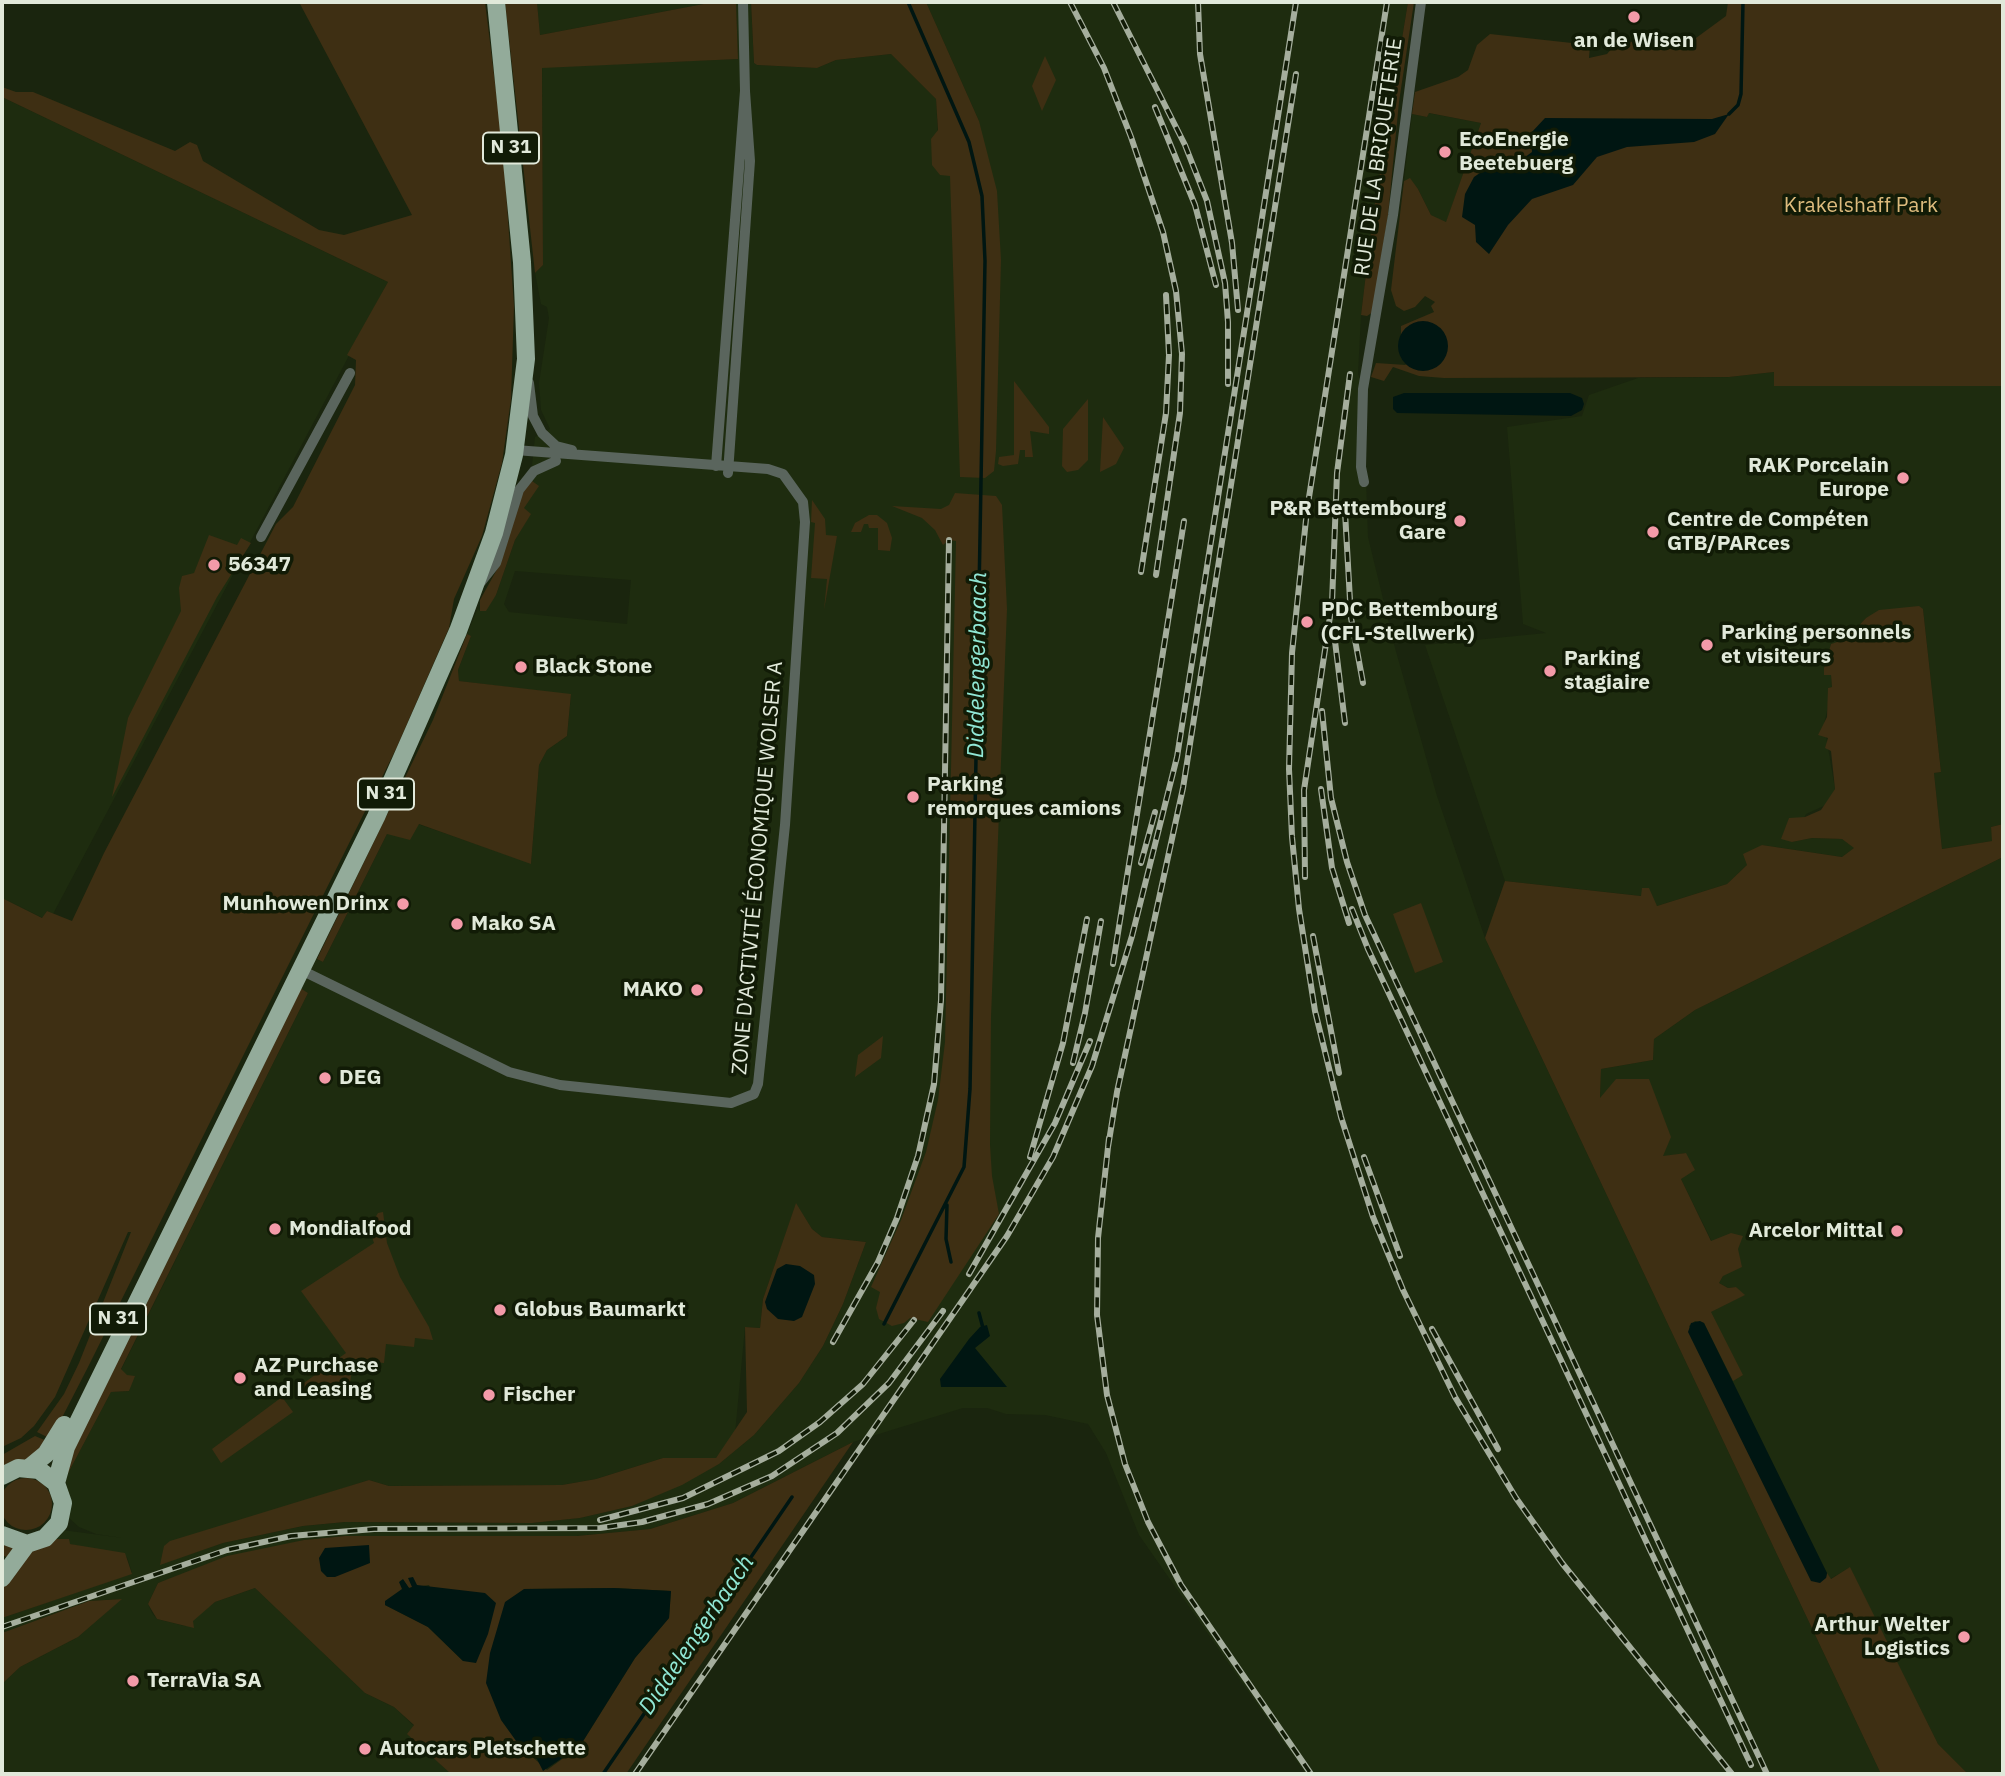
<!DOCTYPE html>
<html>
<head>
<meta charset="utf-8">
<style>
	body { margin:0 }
	#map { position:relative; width:2005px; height:1776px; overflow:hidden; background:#1a250e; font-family:"IBM Plex Sans",sans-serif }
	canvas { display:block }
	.frame { position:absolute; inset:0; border:4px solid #e1e9da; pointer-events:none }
</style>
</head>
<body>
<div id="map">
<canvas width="2005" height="1776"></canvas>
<div class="frame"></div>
</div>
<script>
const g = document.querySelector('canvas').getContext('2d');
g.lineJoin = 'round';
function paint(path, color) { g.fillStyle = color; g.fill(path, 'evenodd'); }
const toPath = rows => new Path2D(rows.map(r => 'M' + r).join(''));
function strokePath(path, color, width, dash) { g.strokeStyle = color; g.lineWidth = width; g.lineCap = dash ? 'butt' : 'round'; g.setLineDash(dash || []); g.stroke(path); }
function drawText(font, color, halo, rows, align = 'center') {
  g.font = font + ' "IBM Plex Sans",sans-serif'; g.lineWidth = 7; g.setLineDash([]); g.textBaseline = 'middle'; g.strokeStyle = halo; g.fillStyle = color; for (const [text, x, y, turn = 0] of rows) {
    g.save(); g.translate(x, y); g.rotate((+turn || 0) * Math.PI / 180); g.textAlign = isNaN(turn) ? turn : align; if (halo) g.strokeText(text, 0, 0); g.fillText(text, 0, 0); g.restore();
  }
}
paint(toPath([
	[537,2,714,2,540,35],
	[736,2,751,2,754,63,757,65,817,68,836,60,891,54,936,99,940,175,950,175,979,121,926,2,1408,2,1373,215,1361,315,1358,374,1363,389,1368,537,1395,648,1437,796,1485,938,1881,1774,1306,1774,1139,1535,1106,1453,1088,1424,1045,1415,1006,1414,987,1408,963,1408,853,1442,733,1503,650,1529,577,1536,345,1536,304,1540,158,1583,148,1604,152,1613,157,1619,185,1626,215,1602,255,1588,365,1693,394,1707,414,1726,408,1734,451,1774,2,1774,2,1684,20,1667,78,1637,121,1599,89,1601,2,1633,2,1618,132,1573,127,1557,69,1544,69,1540,53,1539,62,1530,123,1538,96,1534,79,1527,69,1518,71,1501,65,1479,111,1392,129,1391,130,1383,121,1370,308,993,291,985,306,954,323,962,387,834,418,824,531,863,539,765,547,750,567,736,571,695,459,681,458,670,471,636,467,634,478,608,480,611,496,595,515,540,530,514,523,508,534,471,532,465,535,437,550,429,541,410,539,383,549,318,547,307,541,304,535,273,543,265,542,67,738,59],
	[515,571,631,580,627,624,509,612,504,604],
	[796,1204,812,1229,822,1237,866,1242,843,1304,823,1346,799,1383,754,1435,719,1464,632,1506,580,1518,532,1523,345,1522,303,1526,223,1543,160,1564,170,1544,369,1480,389,1486,562,1485,596,1479,663,1458,716,1458,735,1434,745,1327,760,1328,763,1299],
	[2,97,388,282,53,914,47,911,43,918,2,898],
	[1428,113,1481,123,1446,223,1431,215,1418,189,1410,179,1404,181,1412,114,1427,117],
	[1774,372,1775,386,2003,386,2003,824,1991,827,1993,841,1942,849,1934,773,1941,772,1923,609,1866,618,1846,639,1831,644,1824,668,1824,675,1831,674,1832,687,1828,688,1829,702,1824,724,1835,789,1828,804,1806,814,1792,842,1812,838,1842,839,1855,848,1842,857,1762,845,1747,865,1727,884,1657,906,1642,896,1505,881,1425,645,1546,633,1523,624,1507,427,1582,416,1589,395,1638,378,1729,377],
	[2003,857,2003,1774,1968,1774,1938,1744,1849,1568,1830,1579,1688,1332,1711,1312,1744,1295,1736,1287,1728,1288,1719,1283,1723,1276,1712,1242,1681,1179,1686,1153,1663,1157,1600,1099,1601,1069,1653,1060,1654,1039,1695,1010]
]), '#1e2c0f');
paint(toPath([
	[299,2,485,2,503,148,514,306,511,399,502,463,482,536,454,599,449,628,396,749,87,1369,51,1439,37,1432,64,1394,79,1363,131,1232,128,1232,55,1397,34,1426,21,1438,2,1447,2,898,42,918,47,911,72,921,104,853,276,524,293,507,355,385,356,360,347,355,388,282,2,97,2,87,16,92,33,92,175,151,190,142,197,145,203,161,319,230,344,235,412,215],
	[505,2,537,2,540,35,714,2,736,2,738,59,542,68,543,265,535,273],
	[751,2,926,2,979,121,997,191,1001,260,996,451,994,471,985,478,960,477,950,176,940,175,932,165,931,139,938,130,936,99,891,54,836,60,817,68,757,65,754,63],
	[1408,2,1414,2,1399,102,1388,215,1373,312,1367,316,1361,315,1373,215],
	[1728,2,2003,2,2003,386,1774,386,1774,372,1729,377,1444,378,1419,376,1393,367,1384,381,1371,377,1376,363,1406,365,1401,357,1401,326,1434,312,1431,306,1435,302,1425,296,1415,307,1404,311,1396,306,1391,290,1404,181,1410,178,1418,189,1431,215,1446,222,1481,123,1429,113,1427,117,1412,114,1415,92,1458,77,1468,70,1477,45,1490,34,1590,45,1589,58,1607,54,1619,40,1681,49,1726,16],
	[1045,56,1056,80,1042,111,1032,86],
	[1014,381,1049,427,1049,434,1030,431,1033,457,1025,457,1025,450,1020,450,1018,464,1003,466,998,464,999,457,1014,455],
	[1088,399,1088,460,1078,470,1067,472,1062,466,1063,429],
	[1103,417,1124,448,1116,464,1100,472],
	[532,481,539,486,524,508,531,514,515,540,496,595,486,611,480,611,480,600,500,564,522,493],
	[955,493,996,496,1002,505,1007,609,991,1017,990,1145,992,1176,999,1214,928,1322,910,1318,904,1323,892,1326,879,1319,876,1308,880,1292,871,1287,901,1220,926,1152,938,1100,945,1042,956,541,949,540,943,545,935,530,922,518,892,506,941,509,949,505],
	[812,500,825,519,826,535,837,536,824,610,827,579,811,578,815,523,811,522],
	[869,515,877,515,887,523,892,538,890,551,878,550,878,528,869,528,868,524,864,524,861,532,851,532,855,523],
	[209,535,237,545,241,538,251,543,217,597,112,797,128,718,181,611,179,588,182,576,194,573],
	[1919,606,1923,609,1941,772,1934,773,1942,849,1992,841,1991,827,2003,824,2003,857,1695,1010,1654,1039,1653,1060,1601,1069,1600,1098,1616,1079,1649,1079,1671,1137,1663,1156,1686,1153,1695,1170,1681,1179,1711,1241,1731,1233,1743,1236,1738,1249,1742,1267,1723,1276,1719,1283,1728,1288,1736,1287,1745,1295,1711,1312,1743,1375,1733,1381,1704,1323,1695,1321,1689,1326,1826,1578,1827,1573,1831,1579,1850,1567,1938,1744,1968,1774,1881,1774,1485,938,1505,881,1641,896,1642,888,1649,888,1657,906,1727,884,1747,865,1743,854,1762,845,1842,857,1854,848,1842,839,1812,838,1792,842,1781,839,1789,818,1805,817,1821,810,1835,789,1831,751,1825,748,1828,738,1818,735,1827,717,1828,688,1832,687,1831,675,1824,675,1824,668,1831,644,1846,639,1866,618,1879,610],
	[467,634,471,636,458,670,459,681,571,694,567,736,547,750,539,765,531,864,419,824,410,840,387,834,323,962,317,959,433,720],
	[1421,903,1443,962,1415,973,1393,914],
	[300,988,308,993,121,1369,127,1375,135,1376,129,1391,111,1392,65,1479,73,1450],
	[883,1036,881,1058,855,1077,858,1055],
	[796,1203,812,1229,822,1237,866,1242,843,1304,823,1346,799,1383,754,1435,719,1464,682,1485,632,1506,580,1518,532,1523,345,1522,303,1526,223,1543,160,1565,164,1546,170,1541,369,1480,389,1486,562,1485,596,1479,663,1458,716,1458,747,1412,745,1327,760,1328,763,1299],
	[383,1212,387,1243,400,1277,429,1327,433,1340,415,1338,414,1347,386,1344,384,1363,371,1362,366,1372,352,1370,349,1389,328,1387,323,1395,314,1394,301,1385,346,1353,301,1291,374,1243,369,1228,378,1213],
	[282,1397,293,1412,221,1463,212,1449],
	[35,1436,47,1441,30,1459,10,1462,2,1467,2,1455],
	[853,1442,626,1774,451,1774,407,1734,414,1725,394,1707,365,1693,255,1588,215,1602,193,1621,194,1628,157,1619,148,1604,158,1583,227,1556,304,1540,345,1536,577,1536,650,1529,733,1503],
	[403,1580,409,1588,429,1585,463,1661,428,1627,385,1605,403,1589],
	[614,1588,671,1591,669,1618,635,1658,580,1746,547,1770,519,1745,524,1589],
	'0 1504a26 26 0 1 1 52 0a26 26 0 1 1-52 0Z',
	[53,1539,69,1539,70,1544,125,1553,132,1574,2,1618,2,1590,10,1574,9,1558,2,1555,3,1545],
	[122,1599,78,1637,20,1667,2,1684,2,1633,89,1601]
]), '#3e2f13');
paint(toPath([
	[1729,114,1715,134,1694,142,1627,147,1597,157,1573,185,1532,199,1508,225,1489,254,1476,242,1475,225,1462,217,1465,194,1474,177,1490,166,1517,163,1532,152,1531,133,1545,118,1712,119],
	'1398 346a25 25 0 1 1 50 0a25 25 0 1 1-50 0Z',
	[1404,393,1570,393,1582,398,1584,404,1582,410,1571,416,1397,413,1393,409,1393,397],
	[786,1264,800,1266,814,1275,815,1284,802,1317,794,1321,778,1319,767,1309,765,1302,777,1269],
	[1700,1321,1704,1323,1827,1573,1826,1578,1820,1583,1811,1581,1688,1332,1691,1323],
	[987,1325,990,1336,975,1348,1007,1387,941,1387,940,1379,969,1339,980,1327],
	[369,1545,370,1563,335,1577,327,1577,321,1571,319,1558,325,1548],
	[413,1577,417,1585,485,1593,496,1603,488,1634,476,1663,463,1661,428,1627,385,1605,385,1601,402,1589,399,1582,403,1579,409,1588,412,1587,408,1578],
	[614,1588,671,1591,669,1618,635,1658,580,1746,543,1771,537,1759,519,1745,501,1720,486,1683,490,1653,505,1602,524,1589]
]), '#001612');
strokePath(toPath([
	[1729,114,1738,105,1741,94,1743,2],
	[947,1205,946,1239,951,1262],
	[979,1313,983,1328],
	[884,1324,964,1167,970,1089,985,261,982,196,969,142,908,2],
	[603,1774,792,1497]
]), '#001612', 3.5);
strokePath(toPath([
	[743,2,745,91],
	[529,383,533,416,542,433,556,446,572,450],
	[716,466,745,91,750,161,728,473],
	[1364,482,1361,467,1363,389,1393,215,1421,2],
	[261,537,350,373],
	[481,582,496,563,519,490,534,471,556,461],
	[299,969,509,1072,560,1085,731,1103,754,1094,758,1084,785,825,805,522,803,502,783,474,768,469,515,450]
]), '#5a655d', 10);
strokePath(toPath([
	[29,1468,46,1454,64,1425],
	[2,1476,18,1468,39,1470,56,1483,63,1503,59,1523,45,1538,27,1544,2,1535],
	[56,1483,66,1447,376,817,458,631,494,533,514,455,526,359,522,262,496,2],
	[2,1578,27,1544]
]), '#93ab9a', 18);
const rail = toPath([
	[1070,2,1104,68,1131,137,1163,232,1176,291,1182,354,1180,413,1156,575],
	[1113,2,1185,145,1207,201,1225,283,1228,322,1228,384],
	[1198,2,1200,54,1232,243,1238,310],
	[1387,2,1307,510,1292,653,1289,769,1292,837,1299,909,1315,1011,1341,1117,1373,1217,1403,1290,1455,1397,1516,1498,1562,1563,1732,1774],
	[1155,107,1195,205,1216,285],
	[1345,512,1351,618,1363,683],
	[1141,572,1166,413,1169,355,1166,295],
	[1334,633,1345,723],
	[1322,711,1331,798,1347,862,1365,915,1767,1774],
	[1321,789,1332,868,1349,923],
	[1141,863,1155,812],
	[1305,877,1304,790,1332,603,1337,473,1350,374],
	[1352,909,1368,949,1751,1765],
	[1313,936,1339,1073],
	[1113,964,1184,521],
	[1073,1063,1085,1013,1101,921],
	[1109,1138,1098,1238,1097,1315,1107,1395,1125,1464,1148,1522,1181,1585,1311,1774],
	[1108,1147,1117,1092,1183,788,1296,74],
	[1030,1157,1063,1043,1087,919],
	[1364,1157,1400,1256],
	[969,1274,1055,1123,1090,1041],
	[1432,1329,1498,1449],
	[833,1342,878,1262,897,1218,918,1156,934,1084,941,1000,949,540],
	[600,1520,683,1498,779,1451,820,1422,863,1384,914,1320],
	[2,1627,227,1550,291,1536,374,1529,600,1528,642,1522,708,1504,772,1476,837,1433,889,1383,943,1311],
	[635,1774,1007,1236,1053,1157,1092,1066,1132,936,1177,757,1296,2]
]);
strokePath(rail, '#a5ae9d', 6);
strokePath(rail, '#111b06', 3.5, [10]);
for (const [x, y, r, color] of [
	[1634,17,7,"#f39aa8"],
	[1445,152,7,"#f39aa8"],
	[1903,478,7,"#f39aa8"],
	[1460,521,7,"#f39aa8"],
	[1653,532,7,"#f39aa8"],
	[214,565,7,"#f39aa8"],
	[1307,622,7,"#f39aa8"],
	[1707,645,7,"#f39aa8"],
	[521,667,7,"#f39aa8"],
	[1550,671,7,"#f39aa8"],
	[913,797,7,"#f39aa8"],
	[403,904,7,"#f39aa8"],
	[457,924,7,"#f39aa8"],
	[697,990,7,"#f39aa8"],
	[325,1078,7,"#f39aa8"],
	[275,1229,7,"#f39aa8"],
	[1897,1231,7,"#f39aa8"],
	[500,1310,7,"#f39aa8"],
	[240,1378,7,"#f39aa8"],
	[489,1395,7,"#f39aa8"],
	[1964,1637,7,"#f39aa8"],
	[133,1681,7,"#f39aa8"],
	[365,1749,7,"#f39aa8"]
]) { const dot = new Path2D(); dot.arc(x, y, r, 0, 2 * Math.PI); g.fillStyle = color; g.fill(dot); strokePath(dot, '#111b06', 2.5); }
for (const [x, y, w] of [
	[511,148,56],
	[386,794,56],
	[118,1319,56]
]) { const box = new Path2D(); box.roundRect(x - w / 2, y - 15.5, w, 31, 5); g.fillStyle = '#111b06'; g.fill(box); strokePath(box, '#e1e9da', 2); }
drawText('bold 19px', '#e1e9da', null, [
	["N 31",511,148],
	["N 31",386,794],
	["N 31",118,1319]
]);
drawText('bold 21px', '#e1e9da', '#111b06', [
	["an de Wisen",1634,41,"center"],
	["EcoEnergie",1459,140],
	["Beetebuerg",1459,164],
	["RAK Porcelain",1889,466,"right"],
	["Europe",1889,490,"right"],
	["P&R Bettembourg",1446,509,"right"],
	["Gare",1446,533,"right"],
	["Centre de Compéten",1667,520],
	["GTB/PARces",1667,544],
	["56347",228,565],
	["PDC Bettembourg",1321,610],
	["(CFL-Stellwerk)",1321,634],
	["Parking personnels",1721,633],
	["et visiteurs",1721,657],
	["Parking",1564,659],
	["stagiaire",1564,683],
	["Black Stone",535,667],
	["Parking",927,785],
	["remorques camions",927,809],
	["Munhowen Drinx",389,904,"right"],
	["Mako SA",471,924],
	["MAKO",683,990,"right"],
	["DEG",339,1078],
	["Mondialfood",289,1229],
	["Arcelor Mittal",1883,1231,"right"],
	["Globus Baumarkt",514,1310],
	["AZ Purchase",254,1366],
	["and Leasing",254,1390],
	["Fischer",503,1395],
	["Arthur Welter",1950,1625,"right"],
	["Logistics",1950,1649,"right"],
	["TerraVia SA",147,1681],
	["Autocars Pletschette",379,1749]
], 'left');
drawText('21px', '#e1e9da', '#111b06', [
	["RUE DE LA BRIQUETERIE",1379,157,-82],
	["ZONE D'ACTIVITÉ ÉCONOMIQUE WOLSER A",758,868,-85]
]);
drawText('21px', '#ddbb7d', '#111b06', [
	["Krakelshaff Park",1861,206]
]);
drawText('italic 23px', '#91e8d6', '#111b06', [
	["Diddelengerbaach",978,665,-89],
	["Diddelengerbaach",697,1635,-56]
]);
</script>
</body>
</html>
